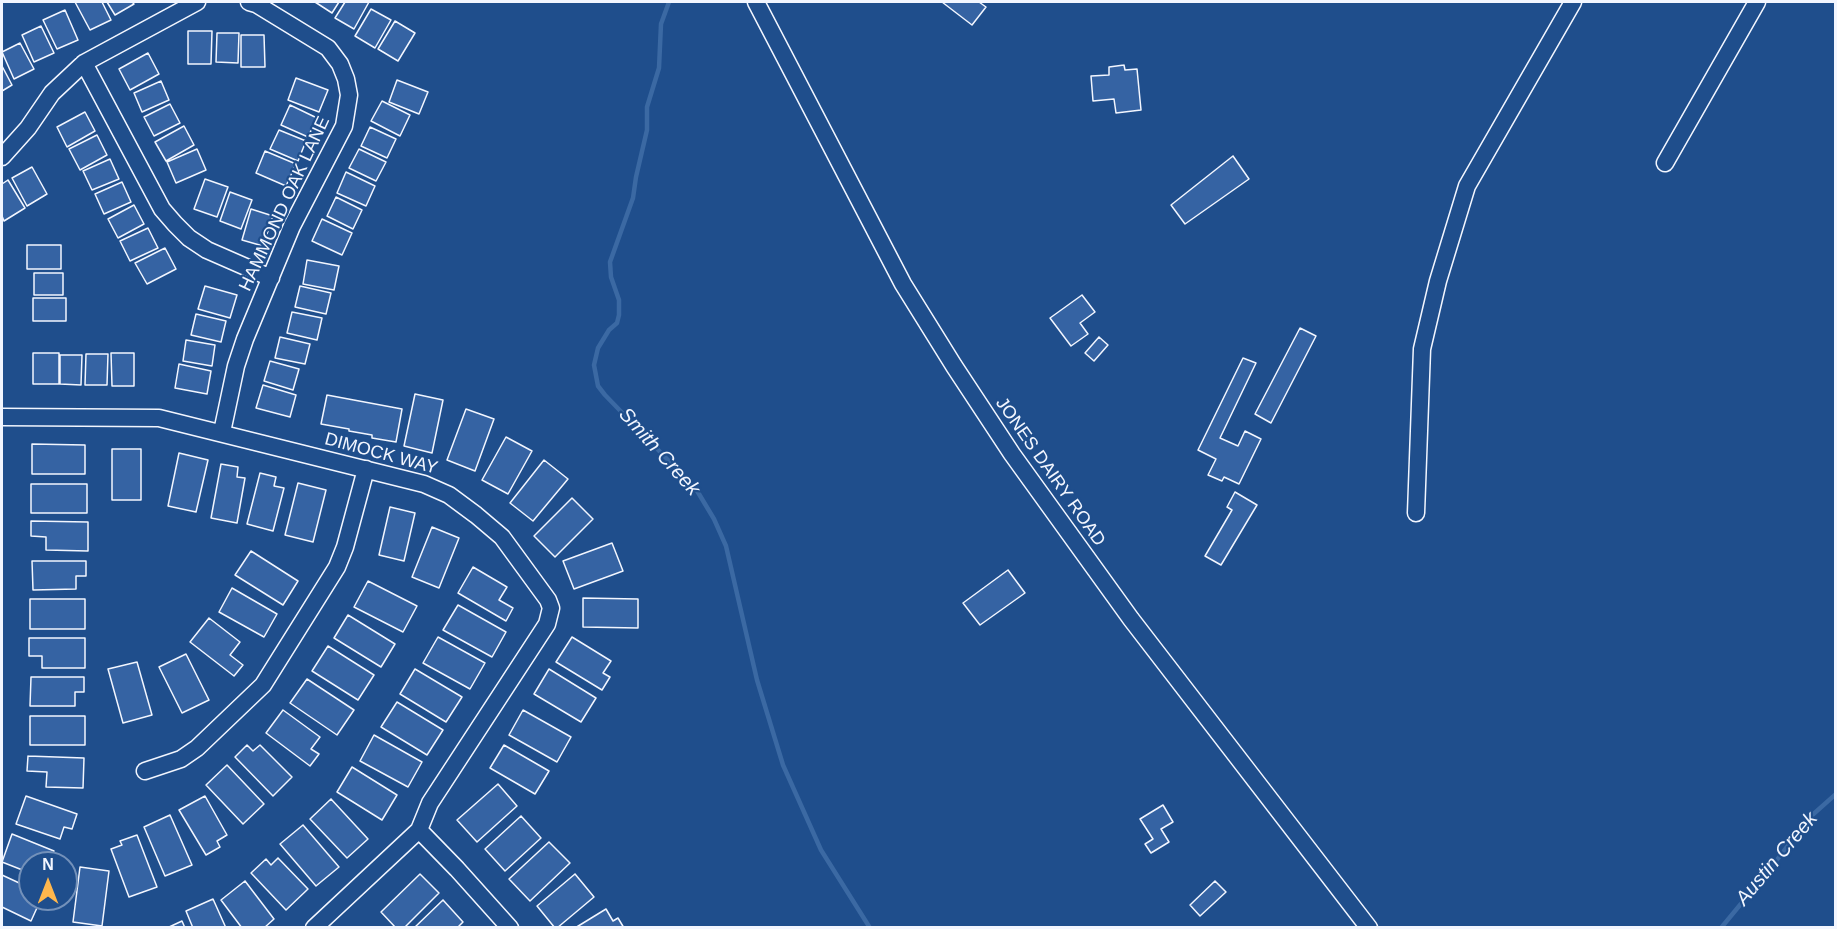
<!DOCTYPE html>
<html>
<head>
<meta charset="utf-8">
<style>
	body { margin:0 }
	#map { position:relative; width:1837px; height:929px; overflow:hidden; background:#1f4e8c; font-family:Helvetica,sans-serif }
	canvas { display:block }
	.frame { position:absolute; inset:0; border:3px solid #f2f6ff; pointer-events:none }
	.north { position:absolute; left:18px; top:851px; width:60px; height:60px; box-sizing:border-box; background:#1f4e8c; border:2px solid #7391ba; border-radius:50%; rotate:0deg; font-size:16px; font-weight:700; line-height:24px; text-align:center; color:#f2f6ff }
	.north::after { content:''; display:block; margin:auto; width:21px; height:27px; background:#ffb74d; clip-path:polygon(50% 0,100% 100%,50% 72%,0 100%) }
</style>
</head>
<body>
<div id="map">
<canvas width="1837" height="929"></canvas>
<div class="frame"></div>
<div class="north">N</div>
</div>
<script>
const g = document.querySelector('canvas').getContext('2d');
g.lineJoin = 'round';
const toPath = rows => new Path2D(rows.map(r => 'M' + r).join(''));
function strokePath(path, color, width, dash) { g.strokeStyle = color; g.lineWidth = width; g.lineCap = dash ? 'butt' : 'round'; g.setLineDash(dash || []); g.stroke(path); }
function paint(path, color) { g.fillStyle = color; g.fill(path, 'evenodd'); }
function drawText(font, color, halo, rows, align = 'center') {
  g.font = font + ' Helvetica,sans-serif'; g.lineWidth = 4.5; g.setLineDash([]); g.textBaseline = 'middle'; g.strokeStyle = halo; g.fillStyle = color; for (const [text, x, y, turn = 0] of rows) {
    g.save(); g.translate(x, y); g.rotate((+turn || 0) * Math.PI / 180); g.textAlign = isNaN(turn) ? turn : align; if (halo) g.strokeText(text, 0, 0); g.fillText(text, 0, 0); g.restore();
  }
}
strokePath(toPath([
	[669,2,661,24,659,68,647,107,647,130,636,177,633,198,610,262,611,277,619,300,619,315,617,323,609,330,598,348,594,365,598,386,605,395,696,489,714,519,726,546,757,680,783,765,821,850,870,928],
	[1721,928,1773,865,1809,818,1836,794]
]), '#3b69a3', 4.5);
const building = toPath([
	[75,2,102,2,111,20,90,30,75,2],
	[107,2,132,2,134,4,115,15,107,2],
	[315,2,339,2,332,13,315,2],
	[345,2,369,2,354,29,335,18,345,2],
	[942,2,979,2,986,7,972,25,942,2],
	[371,9,391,20,375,48,355,36,371,9],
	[65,10,78,40,57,49,43,20,65,10],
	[395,21,415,33,398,61,378,49,395,21],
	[41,26,54,53,34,62,22,35,41,26],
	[188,31,212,31,211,64,188,64,188,31],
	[217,33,239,33,238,63,216,62,217,33],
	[241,35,264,35,265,67,241,67,241,35],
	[20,43,34,69,14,79,2,52,20,43],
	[148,53,159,74,130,90,119,69,148,53],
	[1124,65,1125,70,1137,69,1141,110,1116,113,1114,99,1093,101,1091,76,1109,75,1109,67,1124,65],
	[2,66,12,85,2,91,2,66],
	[296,78,328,90,319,112,288,100,296,78],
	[397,80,428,92,419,114,389,102,397,80],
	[161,81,169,100,142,112,134,93,161,81],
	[382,101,410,115,400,136,371,121,382,101],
	[170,104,180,123,154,136,144,117,170,104],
	[290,105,317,118,308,137,281,125,290,105],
	[85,112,95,131,67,147,57,127,85,112],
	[184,126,194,145,166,161,155,142,184,126],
	[370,127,396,139,387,158,361,146,370,127],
	[279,130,306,141,298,161,270,149,279,130],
	[97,135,107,155,80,170,69,149,97,135],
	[197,149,206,170,176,183,167,162,197,149],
	[359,149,386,162,376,181,349,168,359,149],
	[265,151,296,164,286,186,256,173,265,151],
	[1233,156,1249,179,1185,224,1171,205,1233,156],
	[110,159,119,179,92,190,83,171,110,159],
	[32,167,47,194,27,206,12,178,32,167],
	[346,172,375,186,366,206,337,193,346,172],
	[205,179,228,187,217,217,194,209,205,179],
	[8,180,25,208,4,221,2,216,2,184,8,180],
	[122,182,131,202,104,214,95,194,122,182],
	[230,192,252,200,241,229,220,221,230,192],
	[336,197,362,210,353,229,327,216,336,197],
	[134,205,144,224,118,238,108,219,134,205],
	[251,209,273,216,263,246,242,240,251,209],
	[322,219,352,233,342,255,312,241,322,219],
	[148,228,158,248,130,261,120,241,148,228],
	[27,245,61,245,61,269,27,269,27,245],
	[165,248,176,269,147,284,135,263,165,248],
	[307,260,339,266,334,290,303,284,307,260],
	[34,273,63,273,63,295,34,295,34,273],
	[205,286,237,295,230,318,198,309,205,286],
	[300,286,331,293,326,314,295,307,300,286],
	[1082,295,1095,312,1080,323,1088,334,1071,346,1050,318,1082,295],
	[33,298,66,298,66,321,33,321,33,298],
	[292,312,322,318,317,340,287,333,292,312],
	[196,314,226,321,221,342,191,335,196,314],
	[1300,328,1316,336,1271,423,1255,414,1300,328],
	[280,337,310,344,305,364,275,358,280,337],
	[1099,337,1108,345,1094,361,1085,353,1099,337],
	[186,340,215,345,212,366,183,361,186,340],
	[33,353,59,353,59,384,33,384,33,353],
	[111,353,134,353,134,386,112,386,111,353],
	[86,354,108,354,107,385,85,385,86,354],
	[60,355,82,355,81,385,60,384,60,355],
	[1243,358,1256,363,1220,438,1238,446,1245,431,1261,439,1239,484,1224,477,1222,481,1208,475,1216,459,1198,450,1243,358],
	[270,361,299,369,293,390,264,381,270,361],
	[179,364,211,371,207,394,175,388,179,364],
	[263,385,296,395,290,417,256,408,263,385],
	[415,394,443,400,432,453,404,446,415,394],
	[327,395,402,409,396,442,372,438,372,435,349,431,349,429,321,424,327,395],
	[466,409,494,419,475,471,447,460,466,409],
	[506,437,532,451,508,494,482,480,506,437],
	[32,444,85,445,85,474,32,474,32,444],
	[112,449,141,449,141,500,112,500,112,449],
	[179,453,208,460,196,512,168,506,179,453],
	[544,460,568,479,533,521,510,503,544,460],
	[221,464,238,467,237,477,245,478,237,523,211,518,221,464],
	[260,473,276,477,274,486,284,488,273,531,247,524,260,473],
	[298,483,326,490,313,542,285,535,298,483],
	[31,484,87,484,87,513,31,513,31,484],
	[1235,492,1257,505,1221,565,1205,556,1232,510,1227,507,1235,492],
	[572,498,593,519,555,557,534,536,572,498],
	[390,507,415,513,404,561,379,555,390,507],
	[31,521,88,522,88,551,46,550,46,537,31,536,31,521],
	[432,527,459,538,439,588,412,577,432,527],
	[612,543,623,571,574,589,563,561,612,543],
	[251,551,298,581,283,605,235,575,251,551],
	[32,561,86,561,86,576,76,576,76,589,33,590,32,561],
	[473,567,507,587,499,600,513,608,506,621,458,593,473,567],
	[1008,570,1025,593,980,625,963,603,1008,570],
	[368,581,417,606,403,632,354,607,368,581],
	[232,588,277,614,264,637,219,612,232,588],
	[583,598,638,599,638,628,583,627,583,598],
	[30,599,85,599,85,629,30,629,30,599],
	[458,605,506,632,492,657,443,630,458,605],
	[348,615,395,644,381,667,334,638,348,615],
	[209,618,240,642,230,655,243,665,234,676,190,642,209,618],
	[438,637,485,663,470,689,423,663,438,637],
	[572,637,611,661,603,673,610,677,602,690,556,662,572,637],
	[29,638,85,638,85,668,42,668,42,656,29,656,29,638],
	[328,646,374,675,358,700,312,671,328,646],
	[186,654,209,700,182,713,159,667,186,654],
	[137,662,152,715,123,723,108,669,137,662],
	[415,669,462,697,446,722,400,694,415,669],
	[549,669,596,698,581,722,534,694,549,669],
	[31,677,84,677,84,692,75,692,75,706,30,706,31,677],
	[307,679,354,710,337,735,290,703,307,679],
	[397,702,443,730,427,755,381,727,397,702],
	[283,710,320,737,311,749,319,754,310,766,266,733,283,710],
	[523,710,571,737,557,762,509,735,523,710],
	[30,716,85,716,85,745,30,745,30,716],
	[374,735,422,762,408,787,360,761,374,735],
	[247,745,253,751,260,745,292,777,273,796,235,757,247,745],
	[504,745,549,771,535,794,490,768,504,745],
	[28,756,84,758,83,788,46,787,47,772,27,771,28,756],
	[227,765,264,804,243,824,206,785,227,765],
	[352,767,397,795,382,820,337,792,352,767],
	[498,784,517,806,477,842,457,820,498,784],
	[26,796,77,814,72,829,64,827,60,839,16,824,26,796],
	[205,796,227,835,217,841,220,847,206,855,179,810,205,796],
	[331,799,368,839,347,858,310,819,331,799],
	[1163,805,1173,822,1161,829,1169,842,1151,853,1145,844,1153,839,1140,819,1163,805],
	[170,815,192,865,165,876,144,827,170,815],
	[521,816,541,838,505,871,485,849,521,816],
	[303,825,339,867,316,886,280,844,303,825],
	[12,834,54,851,48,863,30,863,30,873,2,862,12,834],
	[137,835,157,887,129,897,111,849,122,845,120,841,137,835],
	[549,842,570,863,530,901,509,879,549,842],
	[278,858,308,889,286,910,251,873,266,859,271,865,278,858],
	[80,867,109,871,102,926,73,922,80,867],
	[420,874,439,893,404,928,396,928,381,912,420,874],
	[575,874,594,897,557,928,555,928,537,906,575,874],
	[2,875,30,888,30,899,41,899,31,921,2,907,2,875],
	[245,881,274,919,264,928,242,928,221,900,245,881],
	[1215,881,1226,892,1200,916,1190,905,1215,881],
	[213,899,226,928,193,928,186,911,213,899],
	[443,900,463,922,457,928,414,928,443,900],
	[606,909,613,921,618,918,624,928,575,928,606,909],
	[182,921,185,928,167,928,182,921]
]);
paint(building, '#3563a3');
strokePath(building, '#f2f6ff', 1.5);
const minor = toPath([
	[756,2,903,284,954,366,1012,454,1131,619,1369,928],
	[84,63,162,209,175,224,189,238,207,250,271,278],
	[2,157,28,128,52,93,84,63,197,2],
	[1665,163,1757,2],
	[2,417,159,418,424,484,449,495,476,515,502,537,548,600,551,608,547,624,430,803,419,830,314,928],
	[222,432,236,366,245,339,292,226,344,126,349,95,346,79,340,64,328,48,256,4,249,2],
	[1416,513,1422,349,1438,281,1467,186,1573,2],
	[145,771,181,759,197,748,263,685,337,567,345,547,366,469],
	[419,830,457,869,510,928]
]);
strokePath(minor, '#f2f6ff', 19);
strokePath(minor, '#1f4e8c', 16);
drawText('18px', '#f2f6ff', '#1f4e8c', [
	["HAMMOND OAK LANE",285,204,-65],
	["DIMOCK WAY",381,454,15],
	["JONES DAIRY ROAD",1050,472,55]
]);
drawText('italic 20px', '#f2f6ff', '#1f4e8c', [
	["Smith Creek",659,452,48],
	["Austin Creek",1777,859,-50]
]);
</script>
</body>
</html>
